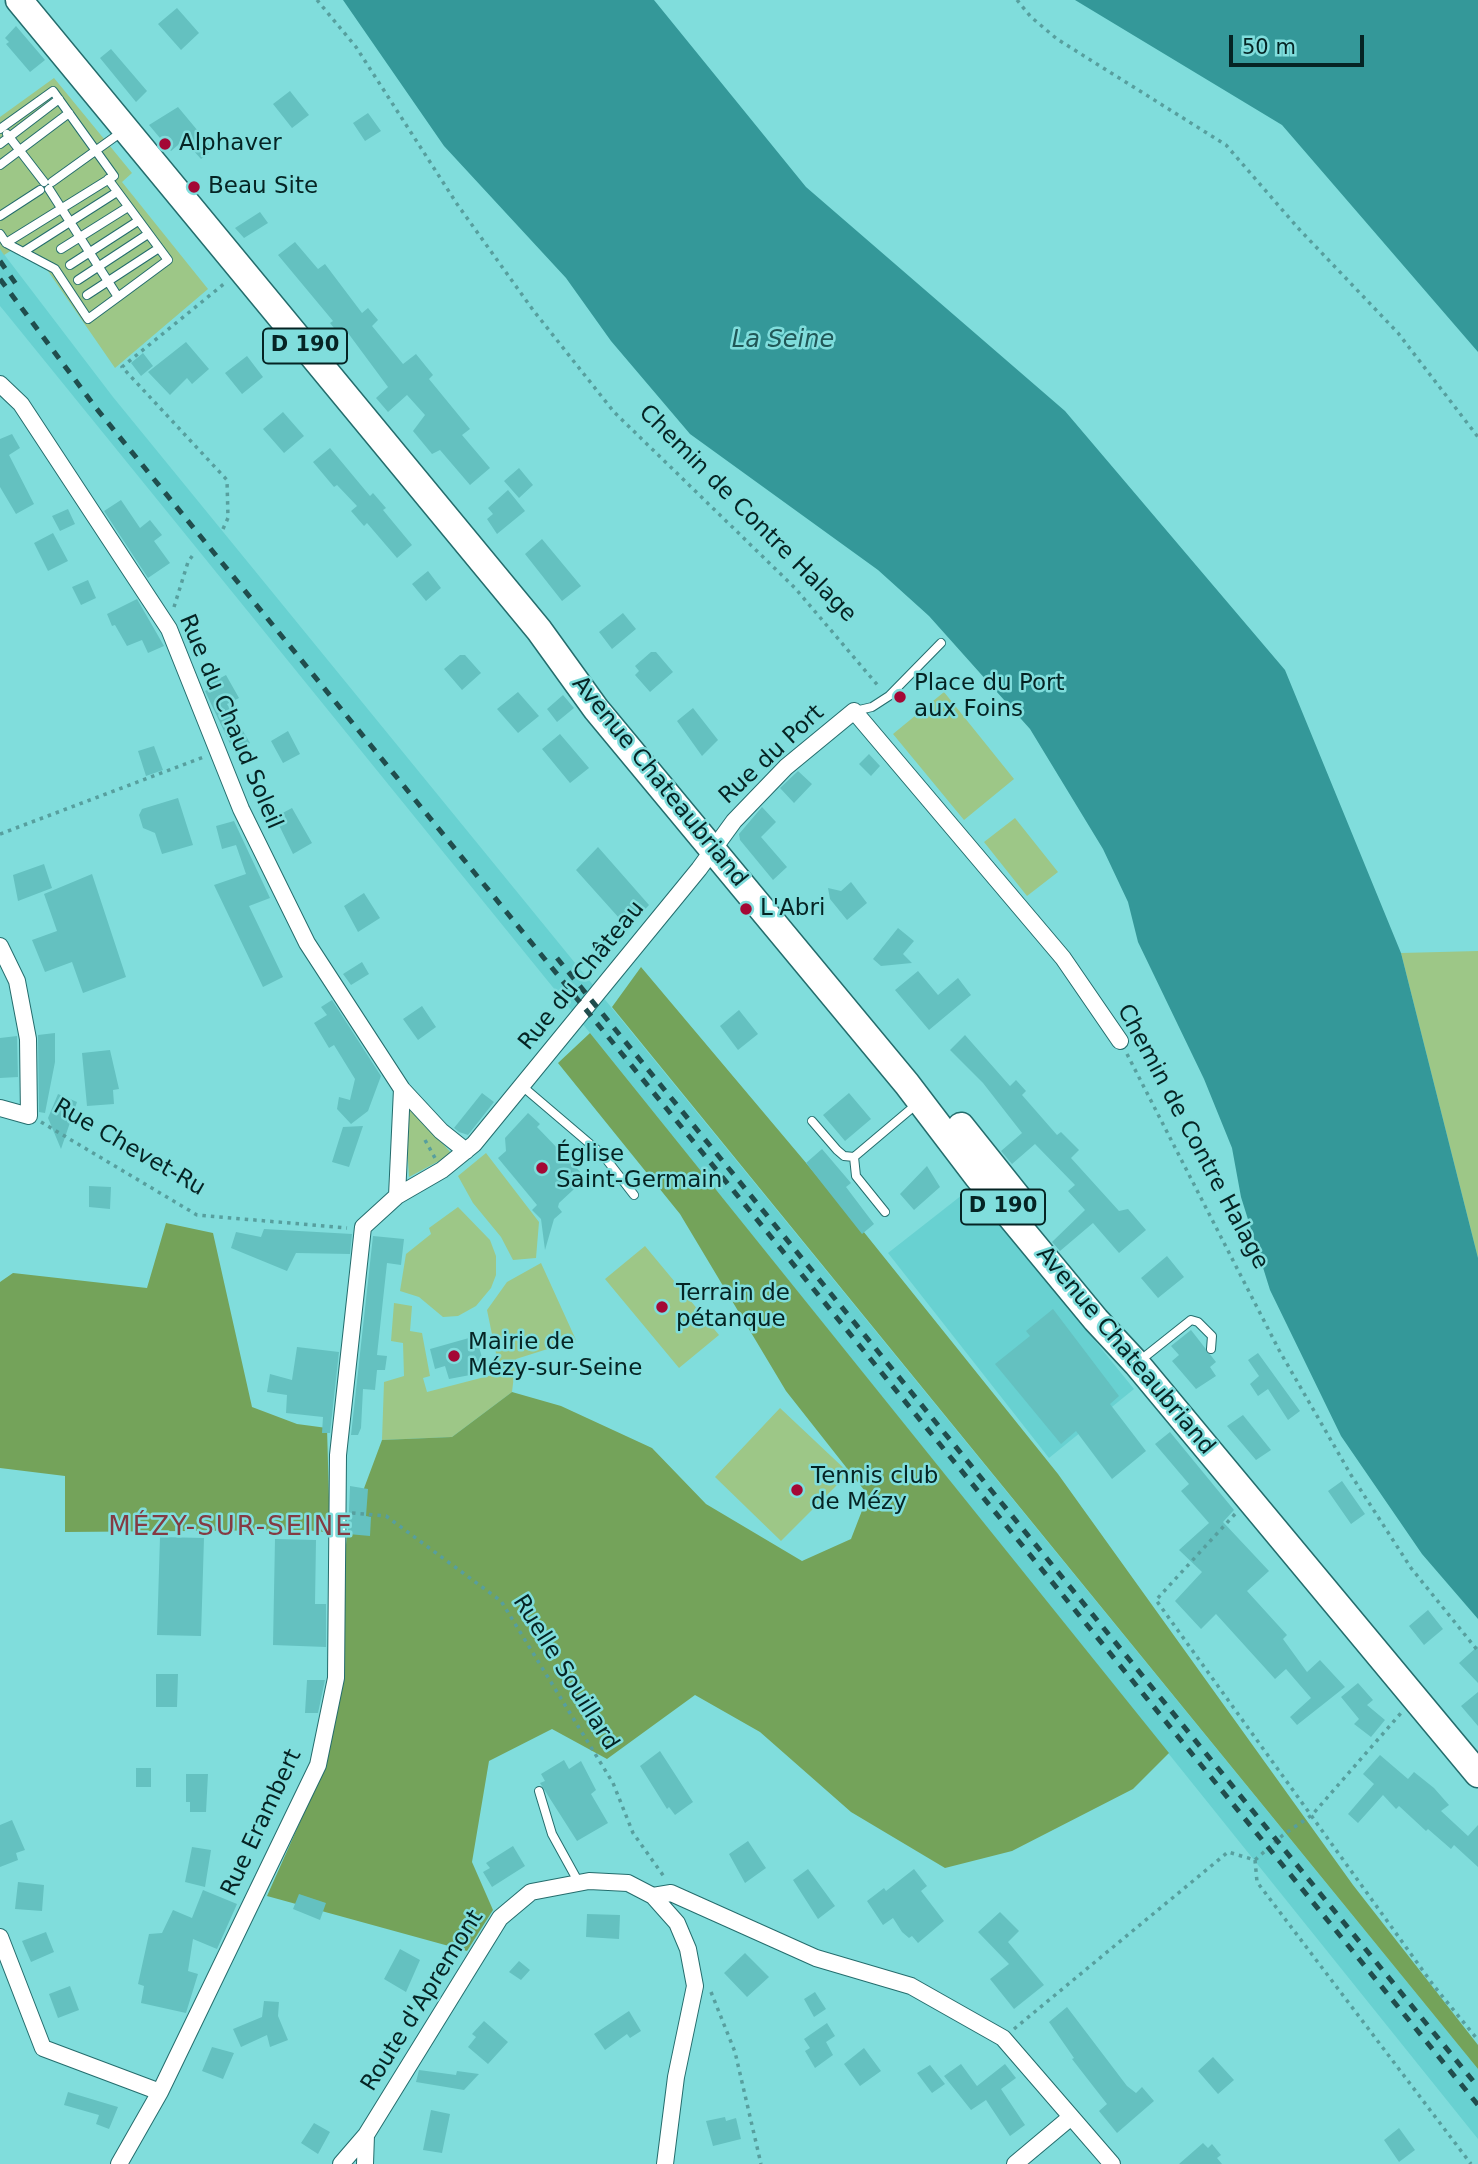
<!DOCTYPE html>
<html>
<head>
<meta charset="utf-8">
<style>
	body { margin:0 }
	#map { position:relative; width:1478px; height:2164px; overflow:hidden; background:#80dddc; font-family:"DejaVu Sans",sans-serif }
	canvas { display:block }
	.scale { position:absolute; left:1229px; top:35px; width:135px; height:32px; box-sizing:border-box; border:4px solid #052424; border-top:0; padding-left:9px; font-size:21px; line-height:24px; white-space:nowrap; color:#052424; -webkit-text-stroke:5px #80dddc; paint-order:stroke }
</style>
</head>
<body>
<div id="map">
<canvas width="1478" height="2164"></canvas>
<div class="scale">50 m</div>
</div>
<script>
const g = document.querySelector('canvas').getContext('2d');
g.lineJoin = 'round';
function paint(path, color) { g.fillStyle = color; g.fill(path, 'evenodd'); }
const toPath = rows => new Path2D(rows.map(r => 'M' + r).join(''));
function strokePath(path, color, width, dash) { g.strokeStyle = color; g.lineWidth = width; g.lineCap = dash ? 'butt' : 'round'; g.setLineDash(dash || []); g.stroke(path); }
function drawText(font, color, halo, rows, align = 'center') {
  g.font = font + ' "DejaVu Sans",sans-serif'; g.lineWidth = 5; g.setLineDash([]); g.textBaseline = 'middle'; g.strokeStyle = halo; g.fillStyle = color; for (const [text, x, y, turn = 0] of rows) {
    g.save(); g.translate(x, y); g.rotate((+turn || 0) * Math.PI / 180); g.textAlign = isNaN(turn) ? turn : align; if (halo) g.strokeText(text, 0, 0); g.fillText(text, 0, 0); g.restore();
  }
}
paint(toPath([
	[0,249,113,397,1478,2069,1478,2139,590,1033,5,312,0,306],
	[971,1188,1134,1389,1049,1458,888,1253]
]), '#68d1d1');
paint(toPath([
	[54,78,132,173,122,182,208,289,115,368,48,271,12,250,4,255,0,249,0,117],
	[944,692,1014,779,964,820,893,734],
	[1015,818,1058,872,1027,896,984,842],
	[1478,951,1478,1258,1401,953],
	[411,1108,452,1154,409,1177,405,1113],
	[486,1153,539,1222,536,1258,513,1260,501,1237,473,1203,458,1176],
	[458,1207,490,1240,496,1256,496,1275,491,1288,476,1306,458,1316,443,1317,419,1297,400,1291,406,1254,431,1234,429,1228],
	[645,1246,719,1335,679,1368,605,1279],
	[541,1263,576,1340,516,1359,512,1392,452,1437,382,1440,384,1382,404,1376,403,1343,391,1341,394,1303,412,1306,410,1331,422,1333,430,1376,423,1378,427,1392,500,1373,487,1310,507,1282],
	[780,1408,849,1473,781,1541,715,1477]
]), '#9dc787');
paint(toPath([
	[641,967,855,1221,1058,1474,1353,1885,1478,2045,1478,2069,612,1007],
	[590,1033,1169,1753,1133,1789,1012,1851,945,1868,851,1812,760,1732,695,1695,607,1759,552,1729,489,1761,472,1862,493,1910,467,1951,267,1896,325,1766,347,1534,382,1440,452,1437,512,1392,561,1406,652,1448,706,1504,802,1561,851,1539,868,1495,786,1391,680,1214,558,1063],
	[166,1223,213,1233,252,1407,297,1424,327,1428,330,1533,307,1530,65,1532,65,1476,0,1468,0,1282,13,1273,147,1288]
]), '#74a35a');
paint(toPath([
	[343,0,654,0,806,187,1065,411,1285,670,1401,953,1478,1258,1478,1619,1422,1554,1341,1436,1270,1290,1241,1197,1232,1148,1204,1079,1138,942,1128,902,1103,849,1030,729,929,616,878,570,690,434,611,341,566,278,444,146],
	[1075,0,1478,0,1478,352,1282,125]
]), '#349899');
paint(toPath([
	[177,8,199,33,181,50,158,24],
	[16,26,45,60,30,72,6,44,9,42,5,38],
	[111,49,147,91,136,102,100,58],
	[290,91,309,115,292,128,273,104],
	[178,107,213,149,201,159,184,140,171,151,149,125],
	[368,113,381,131,365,141,353,123],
	[260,212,268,223,244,238,235,228],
	[295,242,318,269,325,264,362,313,368,308,378,320,372,326,403,364,416,354,433,375,429,379,470,429,462,435,490,468,470,485,440,450,432,454,413,431,425,415,407,395,388,412,376,398,388,387,348,333,342,338,330,323,333,321,278,255],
	[186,342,209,369,192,384,187,378,170,395,148,372],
	[143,353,153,366,141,376,131,363],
	[247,356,263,377,242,394,225,373],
	[283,412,304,436,284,453,263,429],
	[12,434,20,448,9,455,34,504,16,514,0,487,0,439],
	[330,448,370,496,373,493,386,508,383,510,412,545,397,558,367,523,364,526,351,511,357,506,337,485,334,487,313,462],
	[519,468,533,485,519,498,504,481],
	[508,490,525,511,497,534,487,519,493,514,488,508],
	[121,500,140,528,150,520,162,535,154,541,170,563,148,578,104,511],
	[68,509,75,524,60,531,52,516],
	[53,533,68,561,48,571,34,543],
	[542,539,581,586,562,601,525,554],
	[428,571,441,588,426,601,412,584],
	[88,580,96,598,81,605,72,587],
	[137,599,164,646,148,653,142,640,127,646,115,625,112,626,107,614],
	[623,613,636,629,612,649,599,632],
	[651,652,656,652,673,672,650,692,635,675,639,671,635,666],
	[460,655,465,655,481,673,462,690,444,669],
	[226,675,239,698,227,704,250,743,234,752,205,691,209,689,207,685],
	[518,692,539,716,518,733,497,709],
	[563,695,574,708,557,722,547,709],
	[693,708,718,740,702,756,677,721],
	[288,731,300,754,283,763,271,741],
	[560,734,589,768,570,783,542,749],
	[154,746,163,770,146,776,138,751],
	[869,754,880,766,871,776,859,764],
	[798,771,812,784,794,803,780,788],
	[178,798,193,845,162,854,155,833,143,828,139,815,142,809],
	[762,807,776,822,761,837,787,867,773,880,740,840,739,834],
	[292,808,312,843,293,854,275,817],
	[234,821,270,898,249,906,283,977,263,987,214,885,246,874,236,845,222,849,216,826],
	[598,847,649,905,628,928,576,870],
	[44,864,52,888,18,901,13,875],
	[92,874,126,977,83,993,72,962,45,972,32,940,57,931,44,894],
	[851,882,867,903,847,920,830,899,828,888,841,891],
	[364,893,380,918,358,932,344,906],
	[898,928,914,941,903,954,912,963,881,966,873,959],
	[362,962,369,974,351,985,343,974],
	[918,971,938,995,958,978,971,995,929,1030,895,990],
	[332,1000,381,1076,368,1111,351,1124,337,1109,339,1097,350,1100,355,1079,334,1045,329,1048,314,1023,327,1015,321,1007],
	[422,1006,436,1027,418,1040,403,1019],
	[739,1010,758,1034,738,1050,720,1026],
	[55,1033,55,1062,45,1113,39,1112,38,1035],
	[965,1035,1010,1086,1016,1080,1026,1091,1022,1095,1057,1135,1061,1132,1079,1150,1071,1158,1119,1211,1128,1209,1146,1230,1119,1253,1093,1223,1060,1251,1052,1242,1085,1210,1068,1191,1075,1185,1035,1144,1012,1164,1001,1151,1022,1133,983,1083,950,1050],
	[17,1036,18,1077,0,1078,0,1038],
	[110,1050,119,1089,113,1090,114,1104,87,1106,82,1053],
	[482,1093,494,1102,468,1135,459,1132,454,1128],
	[849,1093,871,1119,845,1141,823,1115],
	[58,1094,77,1102,61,1149,48,1118],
	[528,1113,540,1124,537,1127,586,1178,559,1203,558,1207,562,1212,554,1219,545,1250,541,1219,532,1210,537,1205,498,1158,506,1151,505,1138],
	[363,1126,349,1167,332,1162,343,1127],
	[822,1149,851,1183,846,1187,874,1224,862,1234,806,1163],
	[927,1166,940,1187,914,1210,900,1194],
	[89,1186,111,1187,110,1209,89,1207],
	[264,1229,352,1234,350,1254,296,1253,287,1271,231,1248,236,1232,261,1237],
	[373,1236,404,1239,401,1265,387,1263,377,1355,387,1356,385,1370,377,1370,375,1390,363,1389,361,1428,358,1435,351,1435],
	[1167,1256,1184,1277,1158,1298,1141,1278],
	[1053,1309,1119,1396,1110,1404,1146,1451,1112,1479,1076,1431,1061,1444,995,1364,1030,1336,1026,1331],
	[1191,1330,1216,1362,1210,1367,1216,1376,1196,1389,1172,1361,1179,1355,1171,1346],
	[476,1336,486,1372,449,1379,445,1366,435,1369,430,1349],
	[297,1347,339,1352,330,1433,322,1433,323,1417,286,1413,287,1395,267,1392,270,1374,292,1380],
	[1258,1353,1300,1411,1288,1420,1268,1389,1258,1396,1250,1384,1259,1376,1248,1360],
	[1243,1415,1271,1450,1256,1460,1227,1426],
	[1170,1432,1234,1510,1223,1522,1269,1571,1247,1591,1287,1635,1283,1639,1307,1672,1320,1660,1345,1687,1297,1725,1290,1717,1311,1698,1286,1669,1275,1679,1216,1614,1201,1629,1175,1601,1202,1572,1179,1550,1209,1523,1181,1491,1189,1484,1155,1444],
	[1342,1481,1365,1514,1351,1524,1328,1491],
	[350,1486,368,1489,366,1516,371,1517,370,1536,348,1534],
	[160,1537,204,1538,201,1636,157,1635],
	[275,1539,316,1540,315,1604,326,1604,326,1647,273,1645],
	[1428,1610,1443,1629,1424,1645,1409,1626],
	[1478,1646,1478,1683,1459,1663],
	[156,1674,178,1674,177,1707,156,1707],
	[307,1680,325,1680,318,1713,305,1713],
	[1358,1683,1373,1700,1367,1705,1385,1720,1371,1737,1354,1724,1359,1719,1341,1697],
	[1478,1692,1478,1726,1461,1706],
	[660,1751,693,1802,675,1815,669,1807,667,1809,640,1766],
	[1380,1755,1408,1779,1414,1772,1434,1788,1449,1805,1441,1811,1468,1836,1478,1825,1478,1867,1454,1845,1451,1849,1428,1829,1426,1831,1399,1806,1396,1809,1383,1795,1358,1823,1348,1814,1374,1784,1363,1774],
	[564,1760,569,1769,581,1761,596,1790,591,1794,608,1823,577,1841,540,1783,545,1781,541,1774],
	[136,1768,151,1768,151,1787,136,1787],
	[186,1774,208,1774,206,1812,190,1812,190,1802,186,1802],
	[12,1820,25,1850,16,1853,18,1860,0,1867,0,1825],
	[748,1841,766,1868,745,1883,729,1854],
	[513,1846,525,1866,492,1887,483,1872,490,1868,486,1863],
	[192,1847,211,1850,205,1887,185,1882],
	[808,1869,835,1906,818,1919,793,1880],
	[914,1869,927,1886,921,1891,944,1921,918,1943,912,1936,909,1938,902,1932,893,1918,883,1925,867,1901,884,1888,886,1891],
	[18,1882,44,1885,42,1911,15,1909],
	[203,1890,237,1904,217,1949,193,1939,188,1971,198,1974,186,2013,141,2003,144,1986,138,1984,149,1934,162,1933,173,1910,192,1918],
	[299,1894,326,1903,320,1920,293,1909],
	[1000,1912,1019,1931,1008,1942,1044,1985,1014,2009,990,1979,1009,1964,978,1932],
	[587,1914,620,1915,619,1939,586,1937],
	[46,1932,54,1952,31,1962,22,1941],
	[400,1949,420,1960,406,1992,384,1979],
	[745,1953,769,1977,747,1997,724,1973],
	[519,1961,530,1970,521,1980,509,1972],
	[70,1986,79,2010,58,2018,49,1994],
	[815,1992,826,2009,814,2017,804,1999],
	[264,2001,279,2002,278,2016,288,2040,270,2047,267,2035,241,2047,233,2029,262,2017],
	[1067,2007,1127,2086,1136,2093,1142,2087,1154,2101,1117,2133,1099,2111,1107,2104,1072,2059,1074,2058,1049,2022],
	[629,2011,641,2031,630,2038,627,2034,605,2050,594,2034],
	[484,2021,508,2042,488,2064,468,2047,476,2037,472,2034],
	[827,2023,835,2036,826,2042,833,2055,815,2068,805,2051,810,2048,804,2039],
	[212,2047,234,2053,223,2079,202,2071],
	[864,2048,881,2071,860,2086,844,2064],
	[1213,2057,1234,2080,1218,2094,1198,2071],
	[961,2064,977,2086,1005,2064,1016,2078,1001,2089,1025,2125,1010,2136,986,2100,971,2110,944,2076],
	[930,2065,945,2084,932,2093,917,2073],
	[419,2070,456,2075,457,2071,479,2074,464,2090,416,2082],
	[68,2092,118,2107,109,2129,96,2124,99,2115,64,2105],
	[431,2110,450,2114,442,2153,423,2150],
	[725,2117,726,2121,736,2118,741,2139,713,2146,706,2121],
	[314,2123,330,2132,318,2154,301,2143],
	[1399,2128,1415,2150,1399,2162,1384,2140],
	[1203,2143,1208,2148,1212,2144,1221,2155,1217,2158,1222,2164,1179,2164]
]), '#64c1c0');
const service = toPath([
	[0,129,53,91,114,176,6,243,0,234],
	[7,134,44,182],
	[0,144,59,99],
	[0,165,69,113],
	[52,182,123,131],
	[49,189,118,297,168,260,108,179],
	[0,216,40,190],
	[6,243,55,269,88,319,118,297],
	[61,249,128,207],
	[23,252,117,192],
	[70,265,138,221],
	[78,280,148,234],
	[87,295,159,248],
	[855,711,872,707,889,696,941,643],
	[522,1086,603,1155,634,1195],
	[812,1121,837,1150,844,1156,854,1157],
	[885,1212,856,1176,854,1157,918,1103],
	[1147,1355,1191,1320,1198,1322,1212,1336,1211,1349],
	[539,1791,552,1834,579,1883]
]);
const minor = toPath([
	[0,384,21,404,169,629,241,809,307,943,402,1089,441,1131,466,1151],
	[0,946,17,981,28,1039,29,1116,0,1108],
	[397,1196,402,1089],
	[653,1896,671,1893,816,1958,911,1986,1003,2038,1112,2164],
	[0,1937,43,2048,160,2092],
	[119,2164,160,2092,318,1765,336,1678,338,1455,363,1227,397,1196,442,1170,474,1144,699,869,734,821,786,767,854,711,1063,958,1120,1041],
	[341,2164,366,2135,500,1918,531,1892,589,1881,628,1883,653,1896,677,1923,688,1949,695,1986,676,2077,665,2164],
	[365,2164,366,2135],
	[1015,2164,1071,2117]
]);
const primary = toPath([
	[19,0,539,630,596,709,907,1084,977,1176,1096,1320,1137,1364,1478,1774],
	[961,1126,1020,1200]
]);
strokePath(service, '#246d6d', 10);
strokePath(minor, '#246d6d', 18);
strokePath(primary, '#246d6d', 29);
strokePath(toPath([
	[317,0,356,47,457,204,533,310,614,412,795,588,880,688],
	[1017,0,1031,17,1057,39,1226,145,1298,228,1398,333,1478,437],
	[223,529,228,518,227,480,122,367,225,283],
	[174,607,188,562,195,552],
	[0,834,204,757],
	[1127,1054,1279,1350,1351,1475,1411,1568,1478,1651],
	[41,1122,197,1215,347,1228],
	[425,1140,435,1158],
	[352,1513,386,1516,501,1601,613,1783,633,1833,665,1878],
	[1235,1514,1156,1600,1434,1986,1478,2040],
	[1255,1860,1257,1882,1471,2164],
	[711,1992,735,2052,761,2164],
	[1014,2029,1228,1852,1255,1860,1283,1835,1312,1815,1401,1713]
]), '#579f9e', 3.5, [3.5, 5]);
strokePath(service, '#fff', 8);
strokePath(minor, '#fff', 16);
strokePath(primary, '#fff', 26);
strokePath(toPath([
	[0,261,18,287],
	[0,279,96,408,1478,2105],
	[557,958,1478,2087]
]), '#204d4d', 5, [9, 9]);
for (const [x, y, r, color] of [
	[165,144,7,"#a40835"],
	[194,187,7,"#a40835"],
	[900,697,7,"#a40835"],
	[746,909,7,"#a40835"],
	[542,1168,7,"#a40835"],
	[662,1307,7,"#a40835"],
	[454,1356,7,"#a40835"],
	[797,1490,7,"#a40835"]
]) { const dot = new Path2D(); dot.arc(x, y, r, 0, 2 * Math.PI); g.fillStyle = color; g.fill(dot); strokePath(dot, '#80dddc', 2.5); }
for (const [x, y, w] of [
	[305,346,84],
	[1003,1207,84]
]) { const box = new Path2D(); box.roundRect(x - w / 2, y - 17.5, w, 35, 5); g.fillStyle = '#80dddc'; g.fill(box); strokePath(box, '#052424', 2); }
drawText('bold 21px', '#052424', null, [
	["D 190",305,346],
	["D 190",1003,1207]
]);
drawText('23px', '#052424', '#80dddc', [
	["Alphaver",179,144],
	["Beau Site",208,187],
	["Place du Port",914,684],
	["aux Foins",914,710],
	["L'Abri",760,909],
	["Église",556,1155],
	["Saint-Germain",556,1181],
	["Terrain de",676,1294],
	["pétanque",676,1320],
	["Mairie de",468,1343],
	["Mézy-sur-Seine",468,1369],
	["Tennis club",811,1477],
	["de Mézy",811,1503]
], 'left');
drawText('23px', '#052424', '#80dddc', [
	["Chemin de Contre Halage",747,514,45],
	["Rue du Chaud Soleil",230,722,67],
	["Rue du Port",772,755,-43],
	["Avenue Chateaubriand",659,782,51],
	["Rue du Château",582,976,-51],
	["Chemin de Contre Halage",1192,1137,62],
	["Rue Chevet-Ru",129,1148,30],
	["Avenue Chateaubriand",1125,1351,50],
	["Ruelle Souillard",565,1673,58],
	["Rue Erambert",262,1823,-65],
	["Route d'Apremont",423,2001,-58]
]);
drawText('italic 24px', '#205757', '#80dddc', [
	["La Seine",783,341]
]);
g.letterSpacing = '2px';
drawText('26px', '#843b43', '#80dddc', [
	["MÉZY-SUR-SEINE",231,1528]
]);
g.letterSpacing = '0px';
</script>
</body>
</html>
